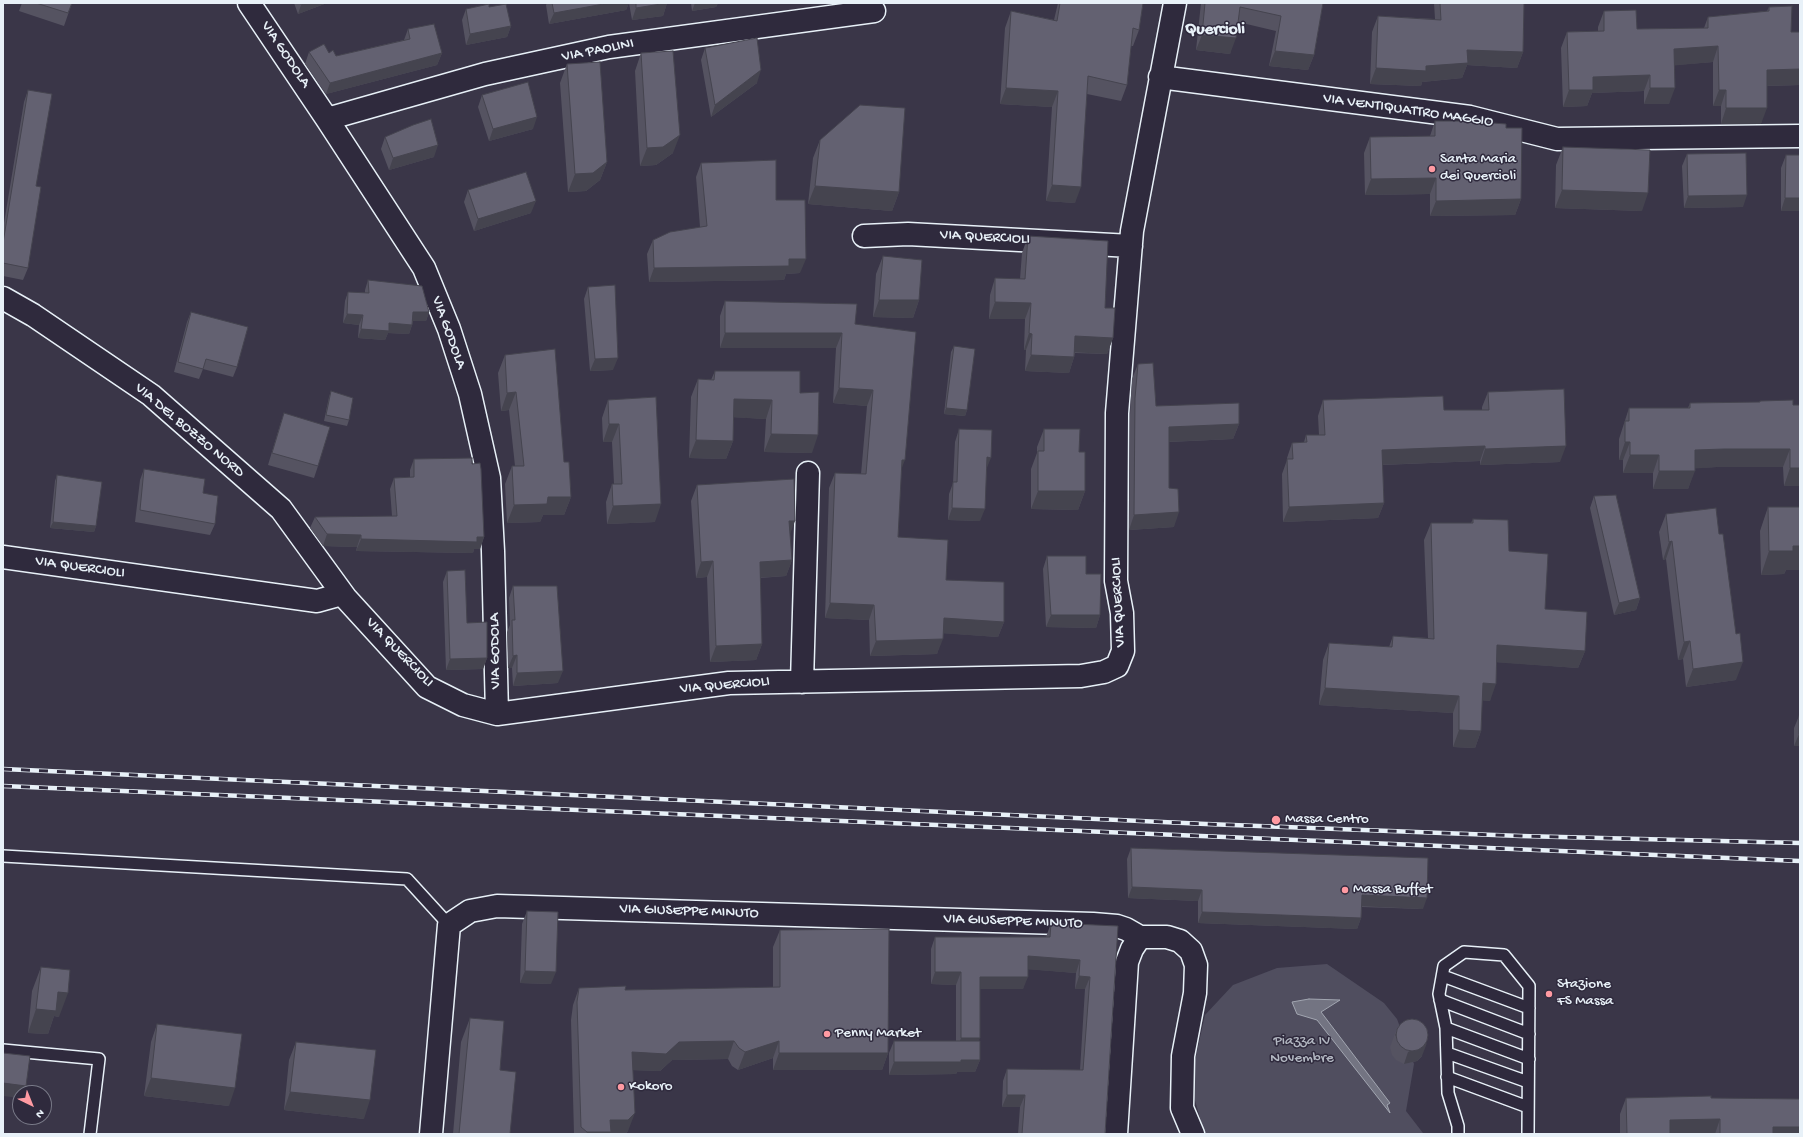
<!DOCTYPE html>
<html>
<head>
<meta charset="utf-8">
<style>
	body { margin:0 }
	#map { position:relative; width:1803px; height:1137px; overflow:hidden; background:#3a3648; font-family:"Gochi Hand",sans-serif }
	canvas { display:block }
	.frame { position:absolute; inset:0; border:4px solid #e8f1f8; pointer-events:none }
	.north { position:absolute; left:12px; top:1085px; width:40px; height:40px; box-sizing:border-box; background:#2f2a3d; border:1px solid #797a88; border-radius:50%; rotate:137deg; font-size:11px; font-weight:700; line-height:16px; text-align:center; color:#e8f1f8 }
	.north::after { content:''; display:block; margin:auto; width:14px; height:18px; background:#ff9aa2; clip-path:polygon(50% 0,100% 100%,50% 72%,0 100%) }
</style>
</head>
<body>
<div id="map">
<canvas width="1803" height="1137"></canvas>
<div class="frame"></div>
<div class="north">N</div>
</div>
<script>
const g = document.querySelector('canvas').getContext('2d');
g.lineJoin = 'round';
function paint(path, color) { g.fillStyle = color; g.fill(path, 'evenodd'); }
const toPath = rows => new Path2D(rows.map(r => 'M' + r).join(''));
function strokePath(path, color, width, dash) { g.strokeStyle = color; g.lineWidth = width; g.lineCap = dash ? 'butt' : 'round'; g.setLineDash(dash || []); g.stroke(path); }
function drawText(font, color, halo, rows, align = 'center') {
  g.font = font + ' "Gochi Hand",sans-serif'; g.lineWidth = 3; g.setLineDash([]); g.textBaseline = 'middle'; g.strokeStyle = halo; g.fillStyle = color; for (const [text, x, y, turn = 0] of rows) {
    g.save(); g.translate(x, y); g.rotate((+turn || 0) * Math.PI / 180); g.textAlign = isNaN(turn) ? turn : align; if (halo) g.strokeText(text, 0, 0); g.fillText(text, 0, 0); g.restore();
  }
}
paint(toPath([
	[1327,964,1384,1003,1397,1019,1414,1064,1406,1111,1423,1133,1206,1134,1204,1132,1190,1083,1205,1015,1233,985,1277,968]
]), '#504e5f');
const water = toPath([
	[1309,999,1340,1000,1321,1012,1390,1103,1387,1105,1390,1113,1317,1020,1297,1014,1292,1002,1309,999]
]);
paint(water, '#737482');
strokePath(water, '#a2a6b1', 1);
const lane = toPath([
	[3,856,407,879,449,925],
	[1443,976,1529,1008],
	[1440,1000,1529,1034],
	[1446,1028,1529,1059],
	[3,1050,99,1059,90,1134],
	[1447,1053,1528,1082],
	[1447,1077,1528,1107],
	[1458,1134,1458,1126,1448,1093,1446,1028,1439,994,1444,966,1464,952,1504,955,1529,986,1528,1134]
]);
const street = toPath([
	[249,3,327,119,424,268,449,329,470,394,489,478,493,551,497,714],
	[1160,77,1470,117,1557,139,1800,136],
	[327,119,485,74,609,47,874,11],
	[864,236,908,234,1131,246],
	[3,298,33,315,151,395,281,509,345,597],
	[3,557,317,601,342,594,427,687,463,705,497,714,729,683,1081,676,1104,672,1117,666,1123,651,1122,613,1116,581,1117,413,1132,231,1175,3],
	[802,682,808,473],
	[1140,937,1167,937,1180,941,1191,951,1196,965,1195,993,1183,1056,1182,1108,1193,1134],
	[431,1134,449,925,470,911,497,906,1093,924,1117,926,1126,929,1140,937],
	[1116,1134,1127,962,1132,949,1140,937]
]);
strokePath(lane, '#e8f1f8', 14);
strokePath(street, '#e8f1f8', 25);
strokePath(lane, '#2f2a3d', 11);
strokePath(street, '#2f2a3d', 22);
const rail = toPath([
	[3,769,1206,824,1521,836,1800,843],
	[3,786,1800,861]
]);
strokePath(rail, '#e8f1f8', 4.5);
strokePath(rail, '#2f2a3d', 3, [9]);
paint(toPath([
	[22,3,72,3,64,26,19,11],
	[294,3,327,3,298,14],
	[547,3,629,3,626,10,549,24,546,5],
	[629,3,667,3,663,16,632,20],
	[691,3,718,3,716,7,692,11],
	[1058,3,1143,3,1139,30,1133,46,1131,46,1127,85,1121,101,1087,94,1075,203,1046,201,1052,107,1000,104,1005,28,1011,11,1054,20],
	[1201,3,1323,3,1314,55,1308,70,1269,66,1276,31,1238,22,1230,54,1196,50],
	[1434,3,1524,3,1523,52,1517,68,1467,65,1462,78,1422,82,1421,86,1370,84,1372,32,1378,16,1435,19],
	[489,7,511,26,507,37,466,45,462,20,466,9],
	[1769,7,1791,32,1800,32,1800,85,1767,86,1761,124,1721,124,1721,106,1713,106,1713,62,1675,65,1669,104,1644,104,1644,91,1592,93,1587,106,1563,107,1561,48,1567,32,1598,31,1598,27,1604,11,1637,29,1704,28,1708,17,1767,11],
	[408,29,442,53,437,65,326,94,305,64,309,52,329,53,336,56,404,40],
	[705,48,757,83,711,117,701,60],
	[641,53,673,153,656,165,640,166,635,71],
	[567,64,607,162,600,180,586,191,568,192,560,83],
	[28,90,36,186,28,268,23,280,3,276,3,229,24,102],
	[482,95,533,129,489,141,478,107],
	[1435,121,1493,123,1506,128,1521,199,1515,215,1430,216,1430,194,1365,195,1364,153,1370,137,1430,136],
	[385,137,434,157,389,170,381,149],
	[820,140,899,192,892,211,808,204,813,158],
	[1563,147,1642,211,1555,208,1556,165],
	[1687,154,1743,207,1684,208,1682,166],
	[1786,155,1800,155,1800,211,1781,211,1781,168],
	[701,163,776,200,800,273,786,274,784,280,649,282,647,254,653,240,700,227,696,177],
	[468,190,531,213,474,231,464,202],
	[1028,236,1105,308,1113,338,1107,354,1075,353,1074,357,1069,373,1025,371,1026,350,1024,350,1025,319,989,319,990,295,995,278,1020,279,1022,253],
	[883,256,919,300,913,318,873,317,876,274],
	[368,280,429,312,426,321,413,321,412,325,409,334,388,333,385,340,358,338,359,325,343,323,345,301,348,292,365,293,365,290],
	[588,287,613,370,590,371,584,299],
	[725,301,855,324,901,469,898,537,946,580,1004,622,998,637,943,633,937,654,870,656,869,620,825,618,829,488,835,473,861,474,867,406,833,403,836,348,720,348,720,316],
	[191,312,237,367,233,377,203,369,199,379,174,372,187,322],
	[954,346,967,410,965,416,944,414,951,352],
	[505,355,564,462,571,497,564,515,543,515,540,522,507,523,505,484,512,466,515,466,509,410,501,411,498,373],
	[1138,364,1156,406,1239,424,1233,439,1169,442,1169,488,1174,527,1129,530,1130,414,1132,379],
	[715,371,800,393,812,453,764,452,766,419,733,417,733,441,726,459,689,458,691,397,698,379,711,380],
	[331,391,349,420,347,426,324,421,329,397],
	[1488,392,1560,462,1480,465,1480,461,1382,465,1384,503,1378,518,1283,522,1282,474,1287,460,1287,458,1292,443,1304,442,1306,435,1319,435,1318,416,1323,400,1444,410,1482,410,1482,407],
	[656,397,655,522,607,524,606,502,612,484,614,484,612,442,603,442,602,418,608,400],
	[1760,401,1793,405,1800,405,1800,486,1784,486,1783,467,1717,467,1695,468,1688,489,1653,489,1653,473,1623,473,1623,460,1619,460,1619,439,1629,408,1688,408,1690,403,1759,402],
	[284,413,318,466,314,478,268,465,280,425],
	[959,429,986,469,980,521,948,520,949,494,953,483,955,442],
	[1044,429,1079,452,1085,491,1078,510,1031,509,1031,469,1037,453,1037,447],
	[414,459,472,464,484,537,480,549,474,549,473,553,356,551,357,547,323,546,310,528,315,517,392,516,390,489,394,478,410,477,410,470],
	[144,469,203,493,215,524,210,535,135,522,140,480],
	[57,475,96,526,94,532,50,528,55,481],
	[697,485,790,534,792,560,786,576,760,578,762,644,756,660,710,662,707,577,696,578,691,501],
	[1594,496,1640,598,1636,610,1614,615,1590,508],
	[1800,504,1800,570,1786,570,1784,574,1761,575,1760,531,1768,507,1799,507],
	[1666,514,1736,680,1686,687,1683,659,1678,660,1666,559,1663,560,1659,532],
	[1473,519,1509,551,1545,609,1585,651,1578,668,1497,662,1490,701,1482,700,1481,731,1475,748,1453,747,1453,713,1319,705,1323,660,1329,643,1389,647,1393,636,1428,638,1424,540,1431,523,1471,523],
	[1047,556,1086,574,1100,615,1096,628,1046,627,1043,569],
	[447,571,467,623,487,658,483,669,446,670,443,582],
	[513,586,558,683,513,686,512,668,508,668,507,632,510,625,509,598],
	[1799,716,1800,746,1794,746,1794,728],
	[1131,848,1423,909,1362,907,1361,918,1357,929,1198,923,1198,901,1128,898,1127,859],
	[527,911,551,984,520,983,522,924],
	[1051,923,1118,926,1105,1134,1018,1134,1020,1107,1002,1107,1003,1081,1007,1069,1080,1070,1085,989,1075,989,1076,973,1028,969,1023,989,980,989,979,1041,980,1060,975,1072,957,1072,956,1074,889,1075,889,1053,894,1041,956,1041,956,985,931,984,931,949,935,937,1046,937],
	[780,930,888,1053,882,1070,773,1070,773,1058,738,1070,732,1066,728,1059,672,1060,660,1071,633,1070,628,1131,625,1134,574,1134,571,1020,573,1005,579,988,625,990,773,987,773,947],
	[41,967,59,1017,54,1016,48,1034,28,1033,32,991],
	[470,1018,510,1134,453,1134,461,1042],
	[157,1024,229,1106,144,1096,151,1042],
	[1397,1028,1422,1056,1417,1061,1404,1064,1396,1060,1392,1055,1390,1047],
	[296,1042,364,1119,284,1110,289,1060],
	[1626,1098,1711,1098,1800,1134,1620,1134,1620,1114]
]), '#555361');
paint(toPath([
	[307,3,327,3,298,14,301,5],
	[609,3,629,3,626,10,549,24,554,13],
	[667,3,663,16,632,20,636,8],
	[695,3,718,3,716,7,692,11],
	[511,26,507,37,466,45,470,34],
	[1202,35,1236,38,1230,54,1196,50],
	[1718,46,1713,62,1669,66,1674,49],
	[1467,50,1523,52,1517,68,1467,65,1462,78,1422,82,1421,86,1370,84,1376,68,1426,66],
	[1275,51,1314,55,1308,70,1269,66],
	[442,53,437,65,326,94,330,83],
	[1800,69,1800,85,1761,86,1767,70],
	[761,70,757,83,711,117,715,105],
	[1650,75,1644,91,1592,93,1587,106,1563,107,1569,90,1593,77],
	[1006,88,1058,91,1052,107,1000,104],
	[1650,88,1675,88,1669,104,1644,104],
	[1719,90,1726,90,1721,106,1713,106],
	[1726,108,1767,108,1761,124,1721,124],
	[537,117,533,129,489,141,493,129],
	[680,135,673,153,656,165,640,166,647,148],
	[438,145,434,157,389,170,393,158],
	[607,162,600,180,586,191,568,192,575,174],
	[1436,178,1430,194,1365,195,1371,179],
	[1052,185,1081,187,1075,203,1046,201],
	[815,186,899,192,892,211,808,204],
	[1562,190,1648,193,1642,211,1555,208],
	[1747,195,1743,207,1684,208,1688,196],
	[1785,198,1800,198,1800,211,1781,211],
	[1521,199,1515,215,1430,216,1436,201],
	[536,201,531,213,474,231,478,219],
	[789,259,806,259,800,273,786,274,784,280,649,282,654,268],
	[879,300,919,300,913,318,873,317],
	[995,302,1031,303,1025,319,989,319],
	[413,312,429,312,426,321,410,321],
	[347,314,363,315,359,325,343,323],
	[389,323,412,325,409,334,388,333,385,340,358,338,361,329],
	[725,333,842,333,836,348,720,348],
	[1029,333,1032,334,1026,350,1024,350],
	[1075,336,1113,338,1107,354,1070,352],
	[1031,355,1074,357,1069,373,1025,371],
	[618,358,613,370,590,371,595,359],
	[839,388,873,390,867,406,833,403],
	[516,392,509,410,501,411,507,393],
	[734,399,772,400,766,419,727,417],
	[946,408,967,410,965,416,944,414],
	[609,424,619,424,612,442,603,442],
	[1239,424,1233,439,1164,442,1169,427],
	[771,434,818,435,812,453,764,452],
	[696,440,733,441,726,459,689,458],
	[1625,442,1630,442,1623,460,1619,460],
	[1485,446,1480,461,1376,465,1382,450],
	[1566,446,1560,462,1480,465,1485,449],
	[1724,449,1790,449,1783,467,1717,467,1688,469,1695,450],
	[1630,455,1659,455,1653,473,1623,473],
	[987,457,991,458,986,470],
	[902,460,905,460,899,475],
	[1790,468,1800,468,1800,486,1784,486],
	[1659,471,1695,471,1688,489,1653,489],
	[1038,491,1085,491,1078,510,1031,509],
	[548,497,571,497,564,515,543,515,540,522,507,523,514,505],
	[1384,503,1378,518,1283,522,1289,507],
	[661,504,655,522,607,524,613,506],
	[952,508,985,509,980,521,948,520],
	[1179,512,1174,527,1129,530,1134,515],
	[789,521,795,521,789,537],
	[53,522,96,526,94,532,50,528],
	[327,534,361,535,357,547,323,546],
	[484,537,480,549,474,549,473,553,356,551,361,539],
	[1672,541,1666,559,1663,560,1669,542],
	[1793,546,1800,546,1800,570,1786,570,1784,574,1761,575,1769,551],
	[792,560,786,576,754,578,760,562],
	[713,561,707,577,696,578,701,562],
	[1640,598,1636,610,1614,615,1619,603],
	[830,603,874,605,869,620,825,618],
	[1051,615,1100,615,1096,628,1046,627],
	[944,618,1004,622,998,637,938,633],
	[943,639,937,654,870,656,876,641],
	[1690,641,1683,659,1678,660,1684,642],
	[762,644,756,660,710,662,716,646],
	[1497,645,1585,651,1578,668,1491,662],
	[517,655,512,668,508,668,513,656],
	[487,658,483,669,446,670,450,659],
	[1743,662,1736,680,1686,687,1693,669],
	[563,671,558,683,513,686,517,673],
	[1483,683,1496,684,1490,701,1477,700],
	[1325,688,1459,696,1453,713,1319,705],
	[1459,730,1481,731,1475,748,1453,747],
	[1799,734,1800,734,1800,746,1794,746],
	[1132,887,1202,890,1198,901,1128,898],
	[1362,895,1427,898,1423,909,1358,906],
	[1202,912,1361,918,1357,929,1198,923],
	[1028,956,1080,960,1076,973,1023,969],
	[525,971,556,972,551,984,520,983],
	[935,972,961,972,956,985,931,984],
	[1079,976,1090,977,1085,989,1075,989],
	[980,977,1028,977,1023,989,975,989],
	[58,992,68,993,59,1017,54,1016,48,1034,28,1033,36,1009],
	[961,1038,980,1038,975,1051,956,1051],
	[734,1041,728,1059,672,1060,660,1071,626,1070,632,1052,679,1042],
	[779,1041,773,1058,738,1070,745,1052],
	[1427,1043,1422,1056,1417,1061,1404,1064,1408,1052],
	[779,1053,888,1053,882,1070,773,1070],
	[961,1060,980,1060,975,1072,957,1072,956,1074,889,1075,894,1062],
	[151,1078,235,1088,229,1106,144,1096],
	[3,1083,26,1086,24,1093,20,1093,20,1098,3,1096],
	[290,1092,370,1100,364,1119,284,1110],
	[1007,1095,1025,1095,1020,1107,1002,1107],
	[635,1113,628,1131,625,1134,586,1134,587,1132,610,1120],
	[1720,1119,1715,1134,1664,1134,1670,1120],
	[1773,1127,1800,1127,1800,1134,1770,1134]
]), '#45444f');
const building = toPath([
	[36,3,72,3,68,13,36,3],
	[301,3,307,3,301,5,301,3],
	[552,3,609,3,554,13,552,3],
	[636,3,667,3,636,8,636,3],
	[1060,3,1143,3,1139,30,1133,28,1127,85,1088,76,1081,187,1052,185,1058,91,1006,88,1011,11,1057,21,1060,3],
	[1205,3,1323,3,1314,55,1275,51,1281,16,1240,7,1236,38,1202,35,1205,3],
	[1440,3,1524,3,1523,52,1467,50,1468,63,1426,66,1426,71,1376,68,1378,16,1441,20,1440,3],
	[489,4,489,7,506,4,511,26,470,34,466,9,489,4],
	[1792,6,1791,32,1800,32,1800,69,1767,70,1767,108,1726,108,1726,90,1719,90,1718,46,1674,49,1675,88,1650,88,1650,75,1593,77,1593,90,1569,90,1567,32,1604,31,1604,11,1636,10,1637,29,1708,28,1708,17,1769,11,1769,7,1792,6],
	[434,24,442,53,330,83,309,52,324,44,329,53,333,50,336,56,410,39,408,29,434,24],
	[757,38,761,70,715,105,705,48,757,38],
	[673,51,680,135,663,147,647,148,641,53,673,51],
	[600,62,607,162,593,173,575,174,567,64,600,62],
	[528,82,537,117,493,129,482,95,528,82],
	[28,90,52,94,36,186,41,187,28,268,3,263,3,243,28,90],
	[860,105,905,108,899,192,815,186,820,140,860,105],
	[431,119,438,145,393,158,385,137,413,125,431,119],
	[1435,121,1494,121,1493,123,1506,124,1506,128,1522,128,1521,199,1436,201,1436,178,1371,179,1370,137,1435,136,1435,121],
	[1563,147,1650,150,1648,193,1562,190,1563,147],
	[1746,153,1747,195,1688,196,1687,154,1746,153],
	[1786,155,1800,155,1800,198,1785,198,1786,155],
	[776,160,776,200,805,200,806,259,789,259,789,266,654,268,653,240,670,232,707,226,701,163,776,160],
	[526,172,536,201,478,219,468,190,526,172],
	[1028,236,1108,241,1105,308,1115,308,1113,338,1075,336,1074,357,1031,355,1032,334,1029,333,1031,303,995,302,995,278,1025,279,1028,236],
	[883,256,922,260,919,300,879,300,883,256],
	[368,280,422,286,429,312,413,312,412,325,389,323,389,331,361,329,363,315,347,314,348,292,369,293,368,280],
	[615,285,618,358,595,359,588,287,615,285],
	[725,301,857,304,855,324,916,332,905,460,902,460,898,537,948,540,946,580,1004,582,1004,622,944,618,943,639,876,641,874,605,830,603,835,473,866,474,873,390,839,388,842,333,725,333,725,301],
	[191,312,248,327,237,367,206,359,203,369,178,362,191,312],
	[954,346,975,349,967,410,946,408,954,346],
	[555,349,564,462,569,462,571,497,548,497,547,504,514,505,512,466,524,466,516,392,507,393,505,355,555,349],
	[1153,363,1156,406,1239,403,1239,424,1169,427,1169,488,1178,489,1179,512,1134,515,1135,398,1138,364,1153,363],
	[715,371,800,371,800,393,819,392,818,435,771,434,772,400,734,399,733,441,696,440,698,379,714,380,715,371],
	[1564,389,1566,446,1485,449,1485,446,1382,450,1384,503,1289,507,1287,459,1293,459,1292,443,1307,442,1306,435,1325,435,1323,400,1443,396,1444,410,1489,410,1488,392,1564,389],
	[331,391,353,398,349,420,326,415,331,391],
	[656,397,661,504,613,506,612,484,622,484,619,424,609,424,608,400,656,397],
	[1793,400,1793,405,1800,405,1800,468,1790,468,1790,449,1724,449,1695,450,1695,471,1659,471,1659,455,1630,455,1630,442,1625,442,1625,421,1629,421,1629,408,1690,408,1690,403,1760,402,1760,401,1793,400],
	[284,413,330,427,318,466,272,453,284,413],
	[959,429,992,430,991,458,987,457,985,509,952,508,953,482,957,482,959,429],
	[1044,429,1080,429,1079,452,1085,452,1085,491,1038,491,1038,451,1044,451,1044,429],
	[472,458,472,464,480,463,481,469,484,537,477,537,477,542,361,539,361,535,327,534,315,517,397,516,394,478,414,477,414,459,472,458],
	[144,469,205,479,203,493,218,496,215,524,140,510,144,469],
	[57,475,102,482,96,526,53,522,57,475],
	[794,479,795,521,789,521,792,560,760,562,762,644,716,646,713,561,701,562,697,485,794,479],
	[1616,495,1640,598,1619,603,1594,496,1616,495],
	[1768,507,1800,507,1800,546,1793,546,1793,551,1769,551,1768,507],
	[1716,508,1719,534,1723,534,1736,634,1740,633,1743,662,1693,669,1690,641,1684,642,1672,541,1669,542,1666,514,1716,508],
	[1473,519,1508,520,1509,551,1548,554,1545,609,1587,612,1585,651,1497,645,1496,684,1483,683,1481,731,1459,730,1459,696,1325,688,1329,643,1392,647,1393,636,1434,639,1431,523,1473,523,1473,519],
	[1047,556,1086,556,1086,574,1101,574,1100,615,1051,615,1047,556],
	[465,570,467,623,487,622,487,658,450,659,447,571,465,570],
	[513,586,557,586,563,671,517,673,517,655,513,656,512,620,515,620,513,586],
	[1799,716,1800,716,1800,734,1799,734,1799,716],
	[1131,848,1428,858,1427,898,1362,895,1361,918,1202,912,1202,890,1132,887,1131,848],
	[527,911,558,912,556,972,525,971,527,911],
	[1051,923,1118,926,1105,1134,1022,1134,1025,1095,1007,1095,1007,1069,1083,1070,1090,977,1079,976,1080,960,1028,956,1028,977,980,977,980,1038,961,1038,961,972,935,972,935,937,1050,937,1051,923],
	[889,929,888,1053,779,1053,779,1041,745,1052,739,1048,734,1041,679,1042,666,1054,632,1052,635,1113,628,1120,610,1120,611,1132,587,1132,581,1127,577,1002,579,988,626,986,625,990,780,987,780,930,889,929],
	[41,967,70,970,68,993,58,992,56,1011,36,1009,41,967],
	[470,1018,504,1021,500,1070,516,1072,510,1134,459,1134,470,1018],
	'1396 1035a16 16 0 1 1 32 0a16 16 0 1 1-32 0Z',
	[157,1024,242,1034,235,1088,151,1078,157,1024],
	[894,1041,980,1041,980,1060,961,1060,961,1062,894,1062,894,1041],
	[296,1042,376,1050,370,1100,290,1092,296,1042],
	[3,1053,30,1056,26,1086,3,1083,3,1053],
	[1711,1096,1711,1098,1800,1099,1800,1127,1773,1127,1773,1134,1720,1134,1720,1119,1670,1120,1670,1134,1627,1134,1626,1098,1711,1096]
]);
paint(building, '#636171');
strokePath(building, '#45444f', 1);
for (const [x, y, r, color] of [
	[1432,169,4,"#ff9aa2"],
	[1276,820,5,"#ff9aa2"],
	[1345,890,4,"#ff9aa2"],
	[1549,994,4,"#ff9aa2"],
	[827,1034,4,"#ff9aa2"],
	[621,1087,4,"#ff9aa2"]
]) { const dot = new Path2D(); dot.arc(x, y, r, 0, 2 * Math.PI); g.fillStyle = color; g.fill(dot); strokePath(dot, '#2f2a3d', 1.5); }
drawText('15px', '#e8f1f8', '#2f2a3d', [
	["VIA PAOLINI",598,51,-11],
	["VIA GODOLA",285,55,56],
	["VIA VENTIQUATTRO MAGGIO",1408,111,8],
	["VIA QUERCIOLI",985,238,3],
	["VIA GODOLA",448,333,70],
	["VIA DEL BOZZO NORD",189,431,40],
	["VIA QUERCIOLI",80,568,8],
	["VIA QUERCIOLI",1119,602,-93],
	["VIA GODOLA",496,651,-91],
	["VIA QUERCIOLI",399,653,46],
	["VIA QUERCIOLI",725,686,-5],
	["VIA GIUSEPPE MINUTO",689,912,2],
	["VIA GIUSEPPE MINUTO",1013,922,2]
]);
drawText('15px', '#e8f1f8', '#2f2a3d', [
	["Santa Maria",1440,160],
	["dei Quercioli",1440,177],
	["Massa Centro",1285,820],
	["Massa Buffet",1353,890],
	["Stazione",1557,985],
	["FS Massa",1557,1002],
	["Penny Market",835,1034],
	["Kokoro",629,1087]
], 'left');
drawText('15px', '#b3b8c2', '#2f2a3d', [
	["Piazza IV",1302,1042],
	["Novembre",1302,1059]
]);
drawText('bold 17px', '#e8f1f8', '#2f2a3d', [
	["Quercioli",1215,30]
]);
</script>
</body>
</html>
